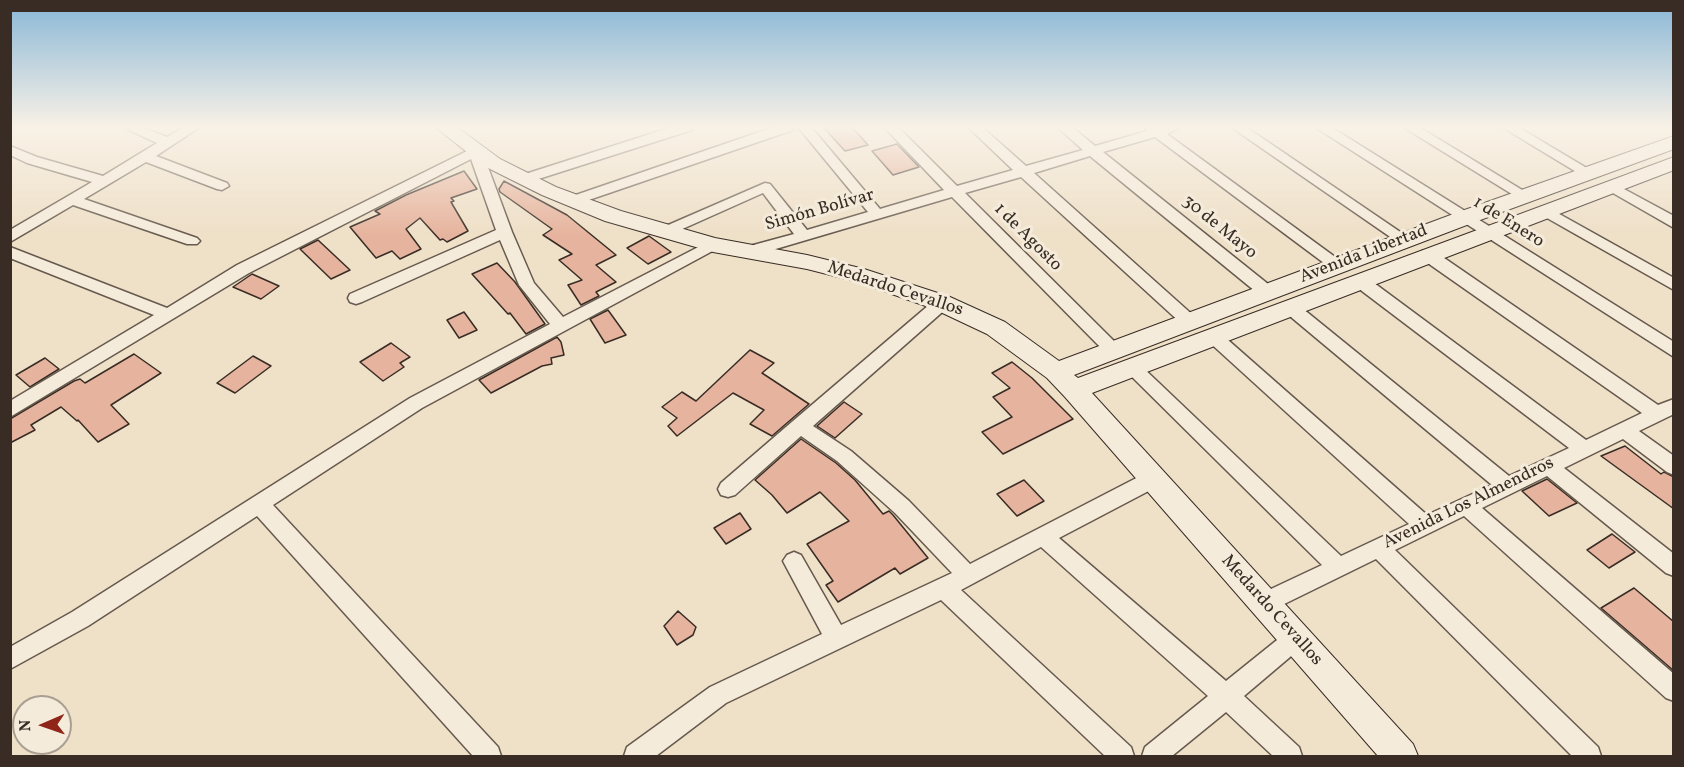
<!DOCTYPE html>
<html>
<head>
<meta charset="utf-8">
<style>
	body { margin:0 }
	#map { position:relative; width:1684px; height:767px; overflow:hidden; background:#efe0c8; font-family:Vollkorn,serif }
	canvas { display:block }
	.frame { position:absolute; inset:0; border:12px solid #382c24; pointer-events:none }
	.north { position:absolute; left:12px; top:695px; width:60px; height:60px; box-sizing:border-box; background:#f5ebdb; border:2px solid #a99f92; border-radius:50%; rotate:268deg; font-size:16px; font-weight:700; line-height:24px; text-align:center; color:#382c24 }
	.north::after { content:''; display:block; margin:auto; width:21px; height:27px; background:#8f2418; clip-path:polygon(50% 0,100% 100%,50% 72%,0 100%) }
</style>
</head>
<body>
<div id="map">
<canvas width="1684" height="767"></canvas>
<div class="frame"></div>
<div class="north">N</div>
</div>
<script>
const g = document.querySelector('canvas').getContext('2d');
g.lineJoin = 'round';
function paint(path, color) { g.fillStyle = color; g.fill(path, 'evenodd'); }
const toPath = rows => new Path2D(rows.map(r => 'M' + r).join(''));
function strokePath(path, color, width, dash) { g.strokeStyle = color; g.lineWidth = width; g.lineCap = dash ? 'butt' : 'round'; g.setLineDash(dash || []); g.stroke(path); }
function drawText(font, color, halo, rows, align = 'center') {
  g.font = font + ' Vollkorn,serif'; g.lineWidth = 6; g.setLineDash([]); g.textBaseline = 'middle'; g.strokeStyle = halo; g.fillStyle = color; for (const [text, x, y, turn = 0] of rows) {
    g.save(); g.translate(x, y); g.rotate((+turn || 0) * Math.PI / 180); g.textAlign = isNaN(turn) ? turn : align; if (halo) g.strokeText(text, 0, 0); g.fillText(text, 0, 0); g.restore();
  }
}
const building = toPath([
	[823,127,852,127,868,145,845,151,823,127],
	[897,144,919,167,893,175,872,151,897,144],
	[464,171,477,189,451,198,454,201,451,202,468,231,447,242,443,239,440,240,420,218,406,229,421,249,400,259,392,251,376,258,350,227,380,214,375,211,406,195,464,171],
	[504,181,567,215,616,255,596,265,616,282,596,292,599,296,581,305,568,285,582,280,559,260,572,254,543,235,552,229,500,192,499,189,504,181],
	[649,236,671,252,648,264,627,248,649,236],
	[318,240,350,270,331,279,300,249,318,240],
	[497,263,515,282,545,324,526,334,510,313,508,314,472,274,497,263],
	[252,274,279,286,261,299,233,287,252,274],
	[608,310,626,335,605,343,590,319,608,310],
	[464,312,477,330,459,338,447,320,464,312],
	[557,337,561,342,564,355,551,358,552,364,542,366,491,393,479,380,557,337],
	[391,343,410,357,400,363,404,367,383,381,360,362,391,343],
	[750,350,774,363,762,373,809,404,772,436,750,424,764,410,733,393,677,436,668,426,677,418,662,407,682,392,696,401,750,350],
	[134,354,161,373,111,405,129,424,98,442,78,420,77,421,61,407,31,425,35,430,10,443,10,419,74,381,80,379,85,383,134,354],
	[253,356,271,366,235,393,217,383,253,356],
	[45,358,59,369,30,387,16,375,45,358],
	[1012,362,1032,378,1073,419,1003,454,982,432,1012,417,993,397,1010,388,992,373,1012,362],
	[844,402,862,414,835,438,817,426,844,402],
	[801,439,836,463,855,480,883,514,889,511,893,515,928,558,900,574,895,568,838,602,826,585,833,581,807,544,849,521,820,492,787,513,772,495,755,480,801,439],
	[1625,446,1661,474,1664,472,1674,477,1674,509,1601,456,1625,446],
	[1547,479,1577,503,1549,516,1522,491,1547,479],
	[1024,480,1044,501,1017,516,997,494,1024,480],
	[740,513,751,529,726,544,714,528,740,513],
	[1612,534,1635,552,1609,568,1587,550,1612,534],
	[1634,588,1674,622,1674,671,1601,608,1634,588],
	[678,611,696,627,693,635,677,645,664,626,678,611]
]);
paint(building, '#e6b49e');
strokePath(building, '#382c24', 1.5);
const street = toPath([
	[122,127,141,127,167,137,184,127,200,127,156,156,227,183,229,186,222,190,217,189,146,162,84,199,197,238,200,241,197,244,187,244,73,205,10,242,10,230,92,182,27,163,10,155,10,146,37,157,103,176,157,143,122,127],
	[672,127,693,127,692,130,529,182,524,183,517,179,519,176,672,127],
	[774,127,794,127,793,130,577,204,567,204,565,201,567,198,774,127],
	[798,127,811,127,880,209,944,190,884,127,898,127,957,186,1013,170,968,127,982,127,1026,166,1083,150,1057,127,1072,127,1095,146,1147,131,1145,127,1181,127,1167,134,1346,265,1338,270,1332,269,1155,137,1103,152,1273,288,1275,292,1273,296,1261,296,1090,156,1034,173,1195,317,1197,321,1195,325,1183,325,1021,177,965,193,1119,346,1122,350,1119,354,1113,356,1107,354,952,197,752,256,744,251,746,247,794,234,763,193,669,235,659,235,656,232,659,229,765,183,770,184,807,230,868,212,798,127],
	[1231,127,1246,127,1412,240,1404,245,1399,243,1231,127],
	[1315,127,1331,127,1674,342,1674,357,1315,127],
	[1403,127,1419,127,1532,196,1525,200,1520,199,1403,127],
	[1502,127,1518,127,1595,173,1593,176,1583,176,1502,127],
	[475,147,482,151,512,232,534,283,563,317,708,242,713,240,721,245,718,248,422,408,273,505,498,747,501,756,473,756,257,516,88,626,10,669,10,647,72,612,410,398,550,324,519,285,500,240,362,302,356,304,350,302,348,298,350,294,496,230,471,159,249,273,10,417,10,401,154,315,10,258,10,247,167,308,237,265,475,147],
	[1611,182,1674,216,1674,228,1606,189,1604,186,1606,183,1611,182],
	[1545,206,1674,278,1674,290,1540,214,1538,211,1540,208,1545,206],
	[1428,250,1434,251,1658,405,1674,399,1674,414,1639,431,1674,456,1674,475,1667,472,1623,439,1564,468,1674,554,1674,576,1666,573,1547,476,1482,508,1674,674,1674,701,1666,698,1464,516,1395,550,1598,747,1601,756,1572,756,1376,559,1272,610,1264,613,1256,610,1253,603,1256,596,1322,565,1123,368,1126,363,1132,362,1138,363,1341,556,1409,524,1208,341,1205,337,1208,333,1220,333,1427,515,1492,485,1285,312,1283,308,1285,304,1297,304,1509,476,1569,448,1354,285,1352,281,1354,277,1366,277,1586,440,1642,413,1422,259,1420,255,1422,251,1428,250],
	[942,297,948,299,950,303,948,307,813,426,851,451,909,501,970,564,1146,473,1153,471,1160,473,1163,479,1160,485,1059,538,1226,681,1287,632,1295,629,1303,632,1306,639,1303,646,1244,696,1299,747,1302,756,1273,756,1226,712,1172,756,1142,756,1145,747,1208,696,1041,547,961,590,1131,747,1134,756,1105,756,941,600,726,703,656,756,624,756,627,747,710,687,822,634,783,561,787,555,794,552,801,555,841,625,952,573,895,513,837,461,801,436,735,495,728,497,721,495,718,489,721,483,793,421,936,299,942,297]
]);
const secondary = toPath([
	[435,127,457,127,500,159,556,187,621,211,715,238,807,255,864,269,950,297,1005,322,1059,361,1456,213,1674,136,1674,149,1472,223,1074,375,1078,378,1674,157,1674,170,1092,393,1413,744,1418,756,1378,756,1065,397,1047,378,987,334,934,309,858,282,807,269,713,252,605,221,542,195,486,167,435,127]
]);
strokePath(street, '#66594d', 3);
strokePath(secondary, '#382c24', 2);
paint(street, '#f5ebdb');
paint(secondary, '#f5ebdb');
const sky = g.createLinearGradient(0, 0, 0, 235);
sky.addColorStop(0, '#89b7d7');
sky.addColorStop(0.54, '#f8f1e6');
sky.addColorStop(1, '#f8f1e600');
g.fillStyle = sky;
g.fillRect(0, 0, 1684, 235);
drawText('18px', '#382c24', '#f5ebdb', [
	["Simón Bolívar",820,211,-16],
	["1 de Enero",1508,223,32],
	["30 de Mayo",1219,228,39],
	["1 de Agosto",1027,238,45],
	["Avenida Libertad",1364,255,-21],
	["Medardo Cevallos",895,290,18],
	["Avenida Los Almendros",1469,504,-26],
	["Medardo Cevallos",1271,611,48]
]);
</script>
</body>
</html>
